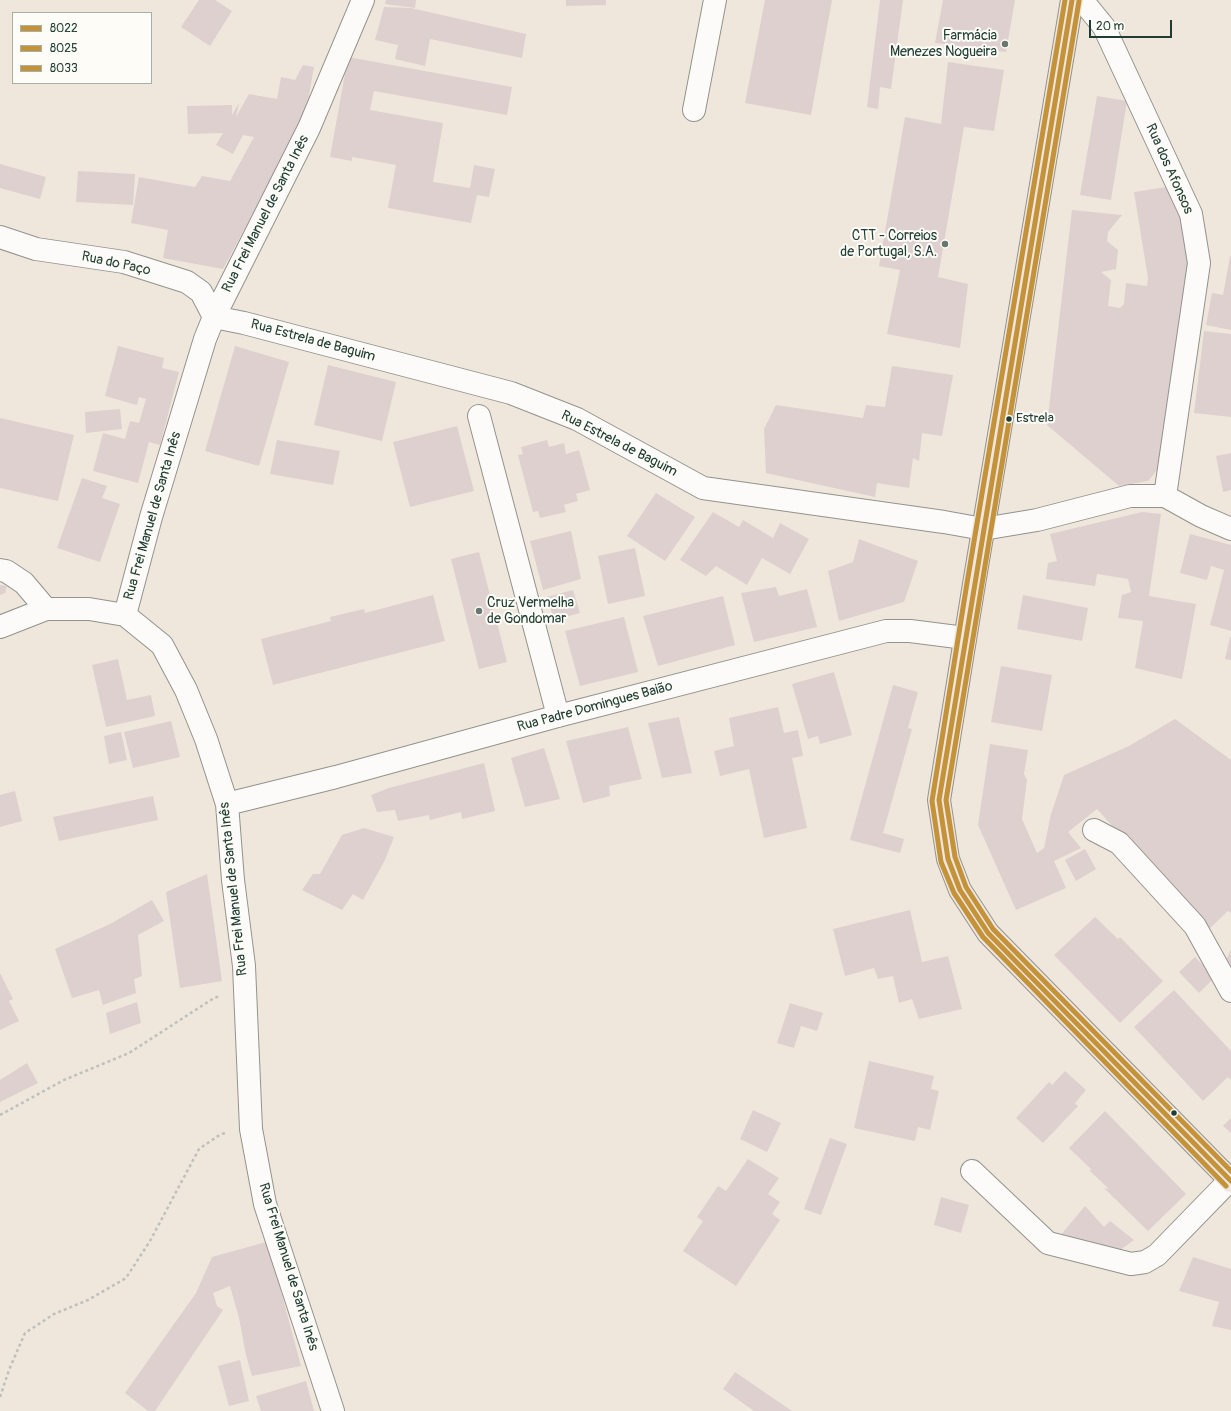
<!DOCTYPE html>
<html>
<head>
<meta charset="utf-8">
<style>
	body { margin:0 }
	#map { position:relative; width:1231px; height:1411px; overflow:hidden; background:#efe7dc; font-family:Pangolin,sans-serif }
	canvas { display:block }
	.legend { position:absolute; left:12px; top:12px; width:140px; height:72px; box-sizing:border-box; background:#fdfcf7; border:1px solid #a4b0a9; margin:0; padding:5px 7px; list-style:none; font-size:12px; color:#1f3d34 }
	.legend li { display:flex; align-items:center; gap:8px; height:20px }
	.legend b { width:20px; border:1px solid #a4b0a9 }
	.scale { position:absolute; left:1089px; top:20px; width:83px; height:18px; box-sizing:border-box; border:2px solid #1f3d34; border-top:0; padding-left:5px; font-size:12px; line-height:14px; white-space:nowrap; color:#1f3d34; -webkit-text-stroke:3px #fdfcf7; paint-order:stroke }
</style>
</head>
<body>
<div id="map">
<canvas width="1231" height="1411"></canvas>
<ul class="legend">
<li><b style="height:5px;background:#c49339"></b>8022</li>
<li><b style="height:5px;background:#c49339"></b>8025</li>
<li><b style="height:5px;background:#c49339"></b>8033</li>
</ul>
<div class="scale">20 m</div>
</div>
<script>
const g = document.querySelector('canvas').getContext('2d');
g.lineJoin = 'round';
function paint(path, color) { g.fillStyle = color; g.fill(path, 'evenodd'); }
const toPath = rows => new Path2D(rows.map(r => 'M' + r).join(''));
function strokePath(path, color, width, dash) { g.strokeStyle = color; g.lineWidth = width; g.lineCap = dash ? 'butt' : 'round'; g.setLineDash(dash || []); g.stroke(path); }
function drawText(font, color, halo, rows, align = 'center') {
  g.font = font + ' Pangolin,sans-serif'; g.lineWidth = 4; g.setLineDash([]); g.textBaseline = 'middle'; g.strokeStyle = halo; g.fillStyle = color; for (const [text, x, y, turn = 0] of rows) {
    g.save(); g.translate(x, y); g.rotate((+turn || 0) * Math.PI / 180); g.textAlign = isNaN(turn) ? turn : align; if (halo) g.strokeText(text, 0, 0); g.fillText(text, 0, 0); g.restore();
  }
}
paint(toPath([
	[199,0,215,0,232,11,210,46,181,27],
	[386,0,416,0,415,8,385,4],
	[566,0,606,0,606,5,566,6],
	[765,0,832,0,811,115,745,103],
	[880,0,903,0,891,89,880,87,878,109,867,107],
	[943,0,1015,0,1006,52,935,43],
	[384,7,411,8,526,34,522,58,430,39,425,66,395,59,398,45,375,40],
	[348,57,512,87,507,115,374,91,370,110,443,123,433,182,470,188,474,165,495,169,489,197,477,195,471,223,388,208,396,165,352,157,352,161,330,157],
	[948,62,1004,70,994,131,964,127,938,277,968,284,960,348,887,334,900,270,879,266,905,117,941,124],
	[303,65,314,67,305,117,223,269,163,258,168,230,131,223,139,177,195,187,202,176,230,181,254,137,243,135,233,154,216,145,223,133,188,134,187,106,232,105,232,115,239,103,236,117,249,94,277,99,281,77,295,80],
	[1097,96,1127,101,1111,200,1080,195],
	[0,164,46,177,40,199,0,188],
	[78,171,135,174,133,205,76,202],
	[1179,185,1190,251,1169,456,1148,481,1119,486,1047,425,1072,210,1122,215,1108,232,1107,241,1118,250,1116,269,1101,272,1111,280,1108,306,1120,308,1124,304,1126,283,1147,286,1148,278,1134,192],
	[1230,256,1231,256,1231,330,1206,325,1212,293,1223,295],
	[1204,331,1231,334,1231,417,1194,413],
	[118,346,164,358,162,368,179,372,160,445,149,442,138,483,93,471,103,433,125,439,130,421,139,423,146,399,139,397,137,405,105,396],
	[235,346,289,362,259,466,205,451],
	[328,365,396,382,382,441,314,425],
	[892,366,953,375,942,436,922,433,919,461,913,458,909,488,877,483,875,497,766,473,764,429,776,405,863,418,866,405,885,407],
	[120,409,122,429,86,433,85,412],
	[0,418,74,435,58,501,0,488],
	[457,426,474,491,410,507,393,442],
	[277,440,340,451,333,485,270,474],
	[547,440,549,447,564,443,566,454,579,450,590,490,576,494,578,501,564,505,566,512,540,518,538,511,533,512,518,455,523,454,521,447],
	[1231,453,1231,490,1223,492,1216,456],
	[82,478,107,486,102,498,120,504,100,562,57,548],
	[656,493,695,517,665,561,627,536],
	[713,512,739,527,743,520,773,538,780,523,809,539,790,574,762,558,747,585,716,566,706,576,680,560],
	[1142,512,1161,514,1149,596,1196,604,1182,679,1135,668,1143,621,1118,618,1122,595,1131,592,1128,579,1097,574,1095,586,1046,579,1048,563,1057,561,1050,534],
	[571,531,581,579,543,590,530,541],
	[1190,534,1231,545,1231,631,1210,625,1224,570,1211,566,1207,580,1180,573],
	[859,539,918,561,904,602,839,621,828,571,853,562],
	[635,548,645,596,608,604,598,556],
	[479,552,507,662,479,669,451,559],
	[0,585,7,586,5,593,0,595],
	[776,587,779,596,807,589,817,627,754,642,741,593],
	[573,590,580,613,554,620,547,597],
	[433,595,445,641,273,685,261,639,331,621,330,617,364,609,365,613],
	[1023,595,1088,608,1082,641,1017,629],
	[723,596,735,645,658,666,643,616],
	[624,617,638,672,580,686,565,631],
	[1230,637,1231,637,1231,660,1225,659],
	[118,659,127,700,151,695,155,716,106,727,92,665],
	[1001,666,1052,675,1042,731,991,722],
	[834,672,852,735,820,744,818,736,808,739,792,684],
	[893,685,918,692,908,728,912,729,883,833,904,839,900,853,850,840],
	[778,707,784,733,798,730,803,756,792,758,807,828,764,838,749,769,720,776,714,751,734,746,729,718],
	[679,717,692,773,662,778,648,723],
	[1175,719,1231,760,1231,913,1228,911,1207,931,1097,809,1068,832,1081,848,1054,861,1066,888,1016,910,978,825,990,744,1028,750,1024,774,1027,780,1022,819,1037,853,1044,848,1051,814,1064,775,1129,746],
	[171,721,180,757,133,768,124,732],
	[628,727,642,779,609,786,610,796,583,803,566,741],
	[121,732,127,760,109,764,104,736],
	[544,748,560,799,525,807,511,758],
	[484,763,495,811,462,819,461,812,430,820,429,815,398,821,395,810,377,812,371,795,389,788],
	[15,791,22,821,0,827,0,795],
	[153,796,158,820,59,841,53,817],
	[364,828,394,837,385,860,363,900,353,894,342,910,302,890,313,874,320,874,342,835],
	[1085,849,1096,869,1076,881,1065,860],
	[207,874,222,981,180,988,166,892],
	[152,900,164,921,138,935,142,976,134,979,136,993,103,1005,99,990,72,998,55,949,110,924],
	[910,910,922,962,948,956,962,1009,919,1019,912,999,899,1003,893,976,878,979,874,968,845,976,833,929],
	[1095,917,1118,939,1120,937,1163,981,1120,1023,1054,955],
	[1231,949,1231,969,1225,963],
	[1195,957,1215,977,1199,993,1179,972],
	[0,973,13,999,9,1001,19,1021,0,1030],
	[1174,990,1231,1051,1231,1080,1228,1077,1203,1101,1134,1027],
	[137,1002,141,1023,110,1034,106,1013],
	[790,1003,823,1013,817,1031,801,1026,794,1048,777,1043],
	[869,1061,934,1076,931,1089,939,1091,930,1130,918,1127,915,1141,854,1128],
	[27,1063,38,1083,0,1102,0,1080],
	[1065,1071,1086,1090,1075,1103,1078,1106,1043,1143,1016,1118,1049,1082,1052,1085],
	[753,1110,781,1123,767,1152,740,1139],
	[1105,1111,1186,1194,1148,1231,1104,1188,1109,1189,1089,1170,1092,1170,1069,1148],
	[1231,1118,1231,1133,1223,1126],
	[830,1138,847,1144,821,1215,804,1209],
	[748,1159,779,1178,768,1194,780,1202,772,1214,780,1220,736,1286,683,1251,703,1221,697,1217,718,1186,726,1191],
	[941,1197,969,1205,961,1233,934,1225],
	[1085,1206,1104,1227,1110,1221,1134,1240,1113,1255,1059,1237],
	[266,1242,276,1273,301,1366,252,1376,246,1355,239,1318,230,1286,213,1293,217,1306,223,1310,155,1411,148,1411,125,1393,196,1293,212,1257],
	[1193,1257,1231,1269,1231,1330,1212,1326,1219,1302,1179,1291],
	[240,1360,249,1401,229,1406,218,1366],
	[735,1372,792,1411,754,1411,723,1389],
	[306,1381,314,1411,261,1411,256,1396]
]), '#ded0cf');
const minor = toPath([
	[1082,0,1104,27,1191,214,1199,263,1165,496],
	[694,110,715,0],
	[0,237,36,249,124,262,187,282,201,292,214,317,244,323,511,393,577,419,703,488,944,522,983,529,1037,520,1130,496,1165,496,1201,516,1231,529],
	[479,416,558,716],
	[0,570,6,571,24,583,46,609],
	[0,627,46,609,89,609,125,615],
	[227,804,336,777,558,716,886,631,910,631,965,638],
	[1094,830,1119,843,1195,926,1231,991],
	[972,1171,1048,1243,1131,1264,1145,1262,1157,1255,1230,1180],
	[333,1411,265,1204,251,1129,244,966,233,880,227,804,206,739,186,690,162,645,125,615,151,517,205,339,214,317,309,128,363,0]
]);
const major = toPath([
	[1072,0,974,584,939,800,948,859,960,890,988,933,1231,1181]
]);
strokePath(minor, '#93938c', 24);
strokePath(major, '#93938c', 24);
strokePath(toPath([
	[0,1115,64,1080,129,1053,214,998,220,996],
	[0,1397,9,1370,25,1333,54,1314,88,1300,126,1278,150,1241,199,1149,221,1134,227,1133]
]), '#bec0bd', 2.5, [3, 3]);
strokePath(minor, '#fdfbfa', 22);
strokePath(major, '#efe6df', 22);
strokePath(toPath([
	[1072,0,939,800,948,859,960,890,988,933,1231,1181]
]), '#c49339', 5);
strokePath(toPath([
	[1065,0,967,583,932,801,941,862,954,893,983,937,1226,1186]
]), '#c49339', 5);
strokePath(toPath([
	[1079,1,946,800,955,857,966,887,993,929,1231,1171]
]), '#c49339', 5);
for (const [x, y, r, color] of [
	[1005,44,4,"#68786f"],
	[945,244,4,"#68786f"],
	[1009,419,3.5,"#1f3d34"],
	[479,611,4,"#68786f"],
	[1174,1113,3.5,"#1f3d34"]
]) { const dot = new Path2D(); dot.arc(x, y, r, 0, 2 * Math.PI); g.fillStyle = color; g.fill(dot); strokePath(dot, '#fdfcf7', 1.5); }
drawText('13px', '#1f3d34', '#fdfcf7', [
	["Estrela",1016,419]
], 'left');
drawText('14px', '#1f3d34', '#fdfcf7', [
	["Farmácia",997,36],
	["Menezes Nogueira",997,52],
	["CTT - Correios",937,236],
	["de Portugal, S.A.",937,252],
	["Cruz Vermelha",487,603,"left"],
	["de Gondomar",487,619,"left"]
], 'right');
drawText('14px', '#1f3d34', '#fdfcf7', [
	["Rua dos Afonsos",1169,169,66],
	["Rua Frei Manuel de Santa Inês",266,214,-63],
	["Rua do Paço",116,264,12],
	["Rua Estrela de Baguim",313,341,15],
	["Rua Estrela de Baguim",619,444,27],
	["Rua Frei Manuel de Santa Inês",153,516,-74],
	["Rua Padre Domingues Baião",595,707,-15],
	["Rua Frei Manuel de Santa Inês",234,889,-96],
	["Rua Frei Manuel de Santa Inês",288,1267,73]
]);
</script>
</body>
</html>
